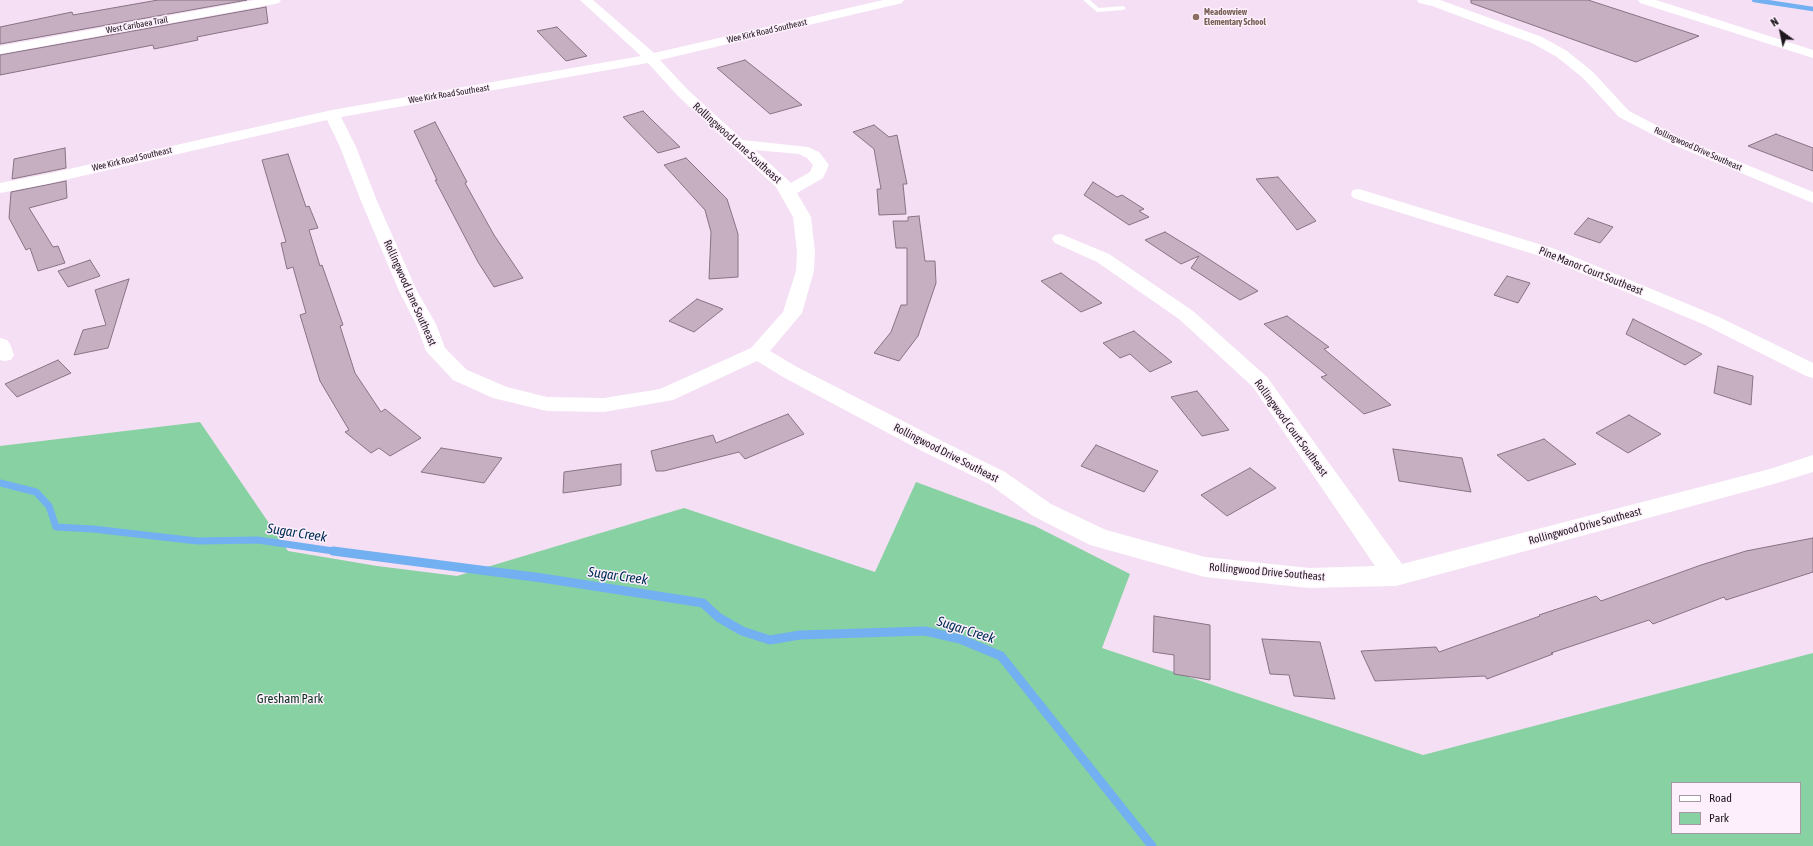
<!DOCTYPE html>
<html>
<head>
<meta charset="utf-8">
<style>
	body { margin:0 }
	#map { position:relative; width:1813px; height:846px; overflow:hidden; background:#f5dff4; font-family:"Asap Condensed",sans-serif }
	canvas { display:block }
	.legend { position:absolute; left:1671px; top:782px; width:130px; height:52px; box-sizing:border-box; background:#fdf0fc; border:1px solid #a499a3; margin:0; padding:5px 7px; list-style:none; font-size:12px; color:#1e171e }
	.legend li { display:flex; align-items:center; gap:8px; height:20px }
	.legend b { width:20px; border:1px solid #a499a3 }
	.north { position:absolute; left:1761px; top:12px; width:40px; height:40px; -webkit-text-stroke:3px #fdf0fc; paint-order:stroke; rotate:327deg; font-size:11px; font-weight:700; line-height:16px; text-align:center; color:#1e171e }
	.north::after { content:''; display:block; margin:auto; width:14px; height:18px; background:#1e171e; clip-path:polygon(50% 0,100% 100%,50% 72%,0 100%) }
</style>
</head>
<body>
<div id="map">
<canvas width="1813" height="846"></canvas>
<ul class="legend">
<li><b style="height:5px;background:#fff"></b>Road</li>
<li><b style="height:11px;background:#87d1a3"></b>Park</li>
</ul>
<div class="north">N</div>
</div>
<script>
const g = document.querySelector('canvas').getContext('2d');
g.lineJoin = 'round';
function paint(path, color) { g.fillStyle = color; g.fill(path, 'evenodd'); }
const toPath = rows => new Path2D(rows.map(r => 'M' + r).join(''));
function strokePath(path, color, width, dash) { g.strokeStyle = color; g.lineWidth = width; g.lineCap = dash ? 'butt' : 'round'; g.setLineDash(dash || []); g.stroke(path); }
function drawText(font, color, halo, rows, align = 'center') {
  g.font = font + ' "Asap Condensed",sans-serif'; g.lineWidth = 3; g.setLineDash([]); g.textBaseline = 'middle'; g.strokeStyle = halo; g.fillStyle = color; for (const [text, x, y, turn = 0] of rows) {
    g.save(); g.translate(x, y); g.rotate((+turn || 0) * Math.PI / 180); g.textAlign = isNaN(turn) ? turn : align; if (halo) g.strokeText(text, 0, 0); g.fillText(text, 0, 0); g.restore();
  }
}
paint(toPath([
	[200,422,288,551,377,566,457,576,684,508,875,572,916,482,1035,526,1130,574,1102,648,1423,755,1813,653,1813,846,0,846,0,446],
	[1672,783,1800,783,1800,833,1672,833]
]), '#87d1a3');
strokePath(toPath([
	[1754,0,1813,9]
]), '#73b0f1', 4.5);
strokePath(toPath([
	[0,483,36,492,49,506,56,527,93,529,197,541,258,540,340,552]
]), '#73b0f1', 7);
strokePath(toPath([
	[333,551,542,578,703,603,718,617,742,631,770,640,800,635,925,631,960,639,1001,656,1152,846]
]), '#73b0f1', 9);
const building = toPath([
	[158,0,247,0,0,44,0,27,72,12,73,15,158,0],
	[1471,0,1588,0,1699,36,1636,62,1471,3,1471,0],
	[266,7,268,23,197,37,198,40,154,49,153,45,0,75,0,55,266,7],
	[557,27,587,56,566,61,537,31,557,27],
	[745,60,802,105,770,114,717,68,745,60],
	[643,111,654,122,680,147,658,153,623,117,643,111],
	[435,122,467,182,465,183,494,235,523,278,494,287,478,262,435,180,437,180,414,131,435,122],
	[874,125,889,137,897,135,907,184,903,184,906,214,879,215,877,189,881,189,874,149,853,132,874,125],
	[1776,134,1813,148,1813,171,1748,146,1776,134],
	[65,148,66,168,12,179,14,159,65,148],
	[288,154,306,207,309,206,318,228,309,230,320,266,322,265,343,325,340,326,355,373,381,412,385,409,421,438,390,456,379,448,371,453,345,432,349,430,320,381,300,315,306,313,293,267,287,269,281,243,286,242,262,160,288,154],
	[686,158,727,199,738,234,738,277,709,279,711,232,705,210,664,165,686,158],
	[1278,177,1316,221,1297,230,1256,179,1278,177],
	[66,181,67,198,29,208,53,247,58,246,65,263,38,271,30,248,26,250,9,218,11,192,66,181],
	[1093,182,1117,197,1122,195,1144,209,1139,211,1149,217,1129,225,1084,195,1093,182],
	[919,216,925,261,935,261,936,283,918,336,899,361,874,353,891,332,901,305,907,305,907,248,896,248,893,221,908,221,908,217,919,216],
	[1588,218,1613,227,1600,243,1574,234,1588,218],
	[1165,232,1201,254,1258,291,1240,300,1191,268,1199,256,1181,264,1145,240,1165,232],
	[90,260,100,276,68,287,58,271,90,260],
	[1061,273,1102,303,1081,312,1041,281,1061,273],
	[1507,276,1530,283,1518,303,1494,295,1507,276],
	[129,279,108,348,74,355,83,330,106,325,95,290,129,279],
	[697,299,723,309,694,332,669,321,697,299],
	[1287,316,1329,347,1324,349,1391,405,1364,414,1321,377,1327,375,1264,324,1287,316],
	[1633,319,1702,354,1685,365,1626,334,1633,319],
	[1134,331,1172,362,1150,372,1130,354,1120,358,1103,343,1134,331],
	[58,360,71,373,17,397,5,384,58,360],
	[1718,366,1753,376,1751,405,1714,393,1718,366],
	[1197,391,1229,430,1202,436,1171,397,1197,391],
	[788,414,804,434,745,459,739,452,664,471,656,471,651,451,713,435,716,443,788,414],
	[1629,415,1661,434,1628,453,1596,433,1629,415],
	[1544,439,1576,464,1528,481,1497,455,1544,439],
	[1096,445,1158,471,1144,492,1081,466,1096,445],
	[441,448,502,458,484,483,421,472,441,448],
	[1393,449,1462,458,1471,492,1399,481,1393,449],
	[621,464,621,485,563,493,564,472,621,464],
	[1250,468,1276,488,1227,516,1201,495,1250,468],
	[1813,538,1813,572,1726,600,1724,597,1653,624,1649,620,1551,653,1553,654,1487,679,1485,676,1375,681,1361,651,1436,647,1439,652,1540,616,1539,615,1596,596,1601,601,1701,565,1746,551,1813,538],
	[1154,616,1210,625,1210,680,1174,674,1174,655,1153,652,1154,616],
	[1262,639,1320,642,1335,699,1294,696,1289,675,1270,674,1262,639]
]);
paint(building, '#c6afc1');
strokePath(building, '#887283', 1);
paint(toPath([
	[1083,0,1090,0,1099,8,1123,6,1126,8,1123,10,1097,12,1083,0]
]), '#fff');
paint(toPath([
	[255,0,281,0,279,3,275,4,0,54,0,46,255,0],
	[580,0,593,0,654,53,883,0,904,0,902,3,898,4,660,60,688,90,743,140,808,147,819,152,829,165,823,178,797,193,811,217,815,252,814,271,802,313,770,351,797,367,936,438,1005,472,1051,504,1106,530,1205,557,1309,568,1375,566,1253,387,1179,319,1097,262,1055,243,1052,239,1055,235,1061,234,1109,254,1193,311,1267,377,1402,564,1770,469,1813,455,1813,472,1774,484,1396,586,1309,588,1205,577,1090,545,1033,516,989,484,920,450,783,377,757,361,673,400,604,412,547,411,493,398,453,380,426,351,416,324,399,291,361,201,340,147,327,120,47,184,0,193,0,183,47,174,332,110,641,56,580,0],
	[648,63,678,96,776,187,793,217,797,252,796,271,783,312,751,348,660,389,604,398,547,397,507,387,467,370,445,348,436,324,417,291,377,201,356,147,341,117,648,63],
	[755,150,799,154,807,158,813,165,810,172,791,183,755,150],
	[1417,0,1440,0,1542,37,1567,51,1593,72,1629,111,1679,137,1813,192,1813,203,1669,143,1619,117,1583,78,1557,57,1532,43,1432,6,1419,3,1417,0],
	[1638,0,1656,0,1813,50,1813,58,1640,3,1638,0],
	[1359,189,1555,249,1719,317,1813,363,1813,378,1806,376,1705,325,1543,257,1353,198,1351,194,1353,190,1359,189],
	[0,338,7,340,10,344,14,355,11,360,4,361,0,360,0,338]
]), '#fff');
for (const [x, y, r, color] of [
	[1196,17,4,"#8d6e63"]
]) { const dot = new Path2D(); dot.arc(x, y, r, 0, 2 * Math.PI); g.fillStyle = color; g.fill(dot); strokePath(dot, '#fdf0fc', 1.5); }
drawText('bold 9px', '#785e54', '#fdf0fc', [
	["Meadowview",1204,12],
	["Elementary School",1204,22]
], 'left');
drawText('9px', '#1e171e', '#fdf0fc', [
	["West Caribaea Trail",137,25,-10],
	["Wee Kirk Road Southeast",767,31,-13],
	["Wee Kirk Road Southeast",449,94,-9],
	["Rollingwood Drive Southeast",1698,149,24],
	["Wee Kirk Road Southeast",132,159,-13]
]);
drawText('11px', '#1e171e', '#fdf0fc', [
	["Rollingwood Lane Southeast",737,143,42],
	["Pine Manor Court Southeast",1591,271,22],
	["Rollingwood Lane Southeast",410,293,66],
	["Rollingwood Court Southeast",1291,428,54],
	["Rollingwood Drive Southeast",946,453,27],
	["Rollingwood Drive Southeast",1585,526,-15],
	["Rollingwood Drive Southeast",1267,572,5]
]);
drawText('13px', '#0d331f', '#fdf0fc', [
	["Gresham Park",290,699]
]);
drawText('italic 14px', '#002e56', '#fdf0fc', [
	["Sugar Creek",297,533,9],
	["Sugar Creek",618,576,8],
	["Sugar Creek",966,630,18]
]);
</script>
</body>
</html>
